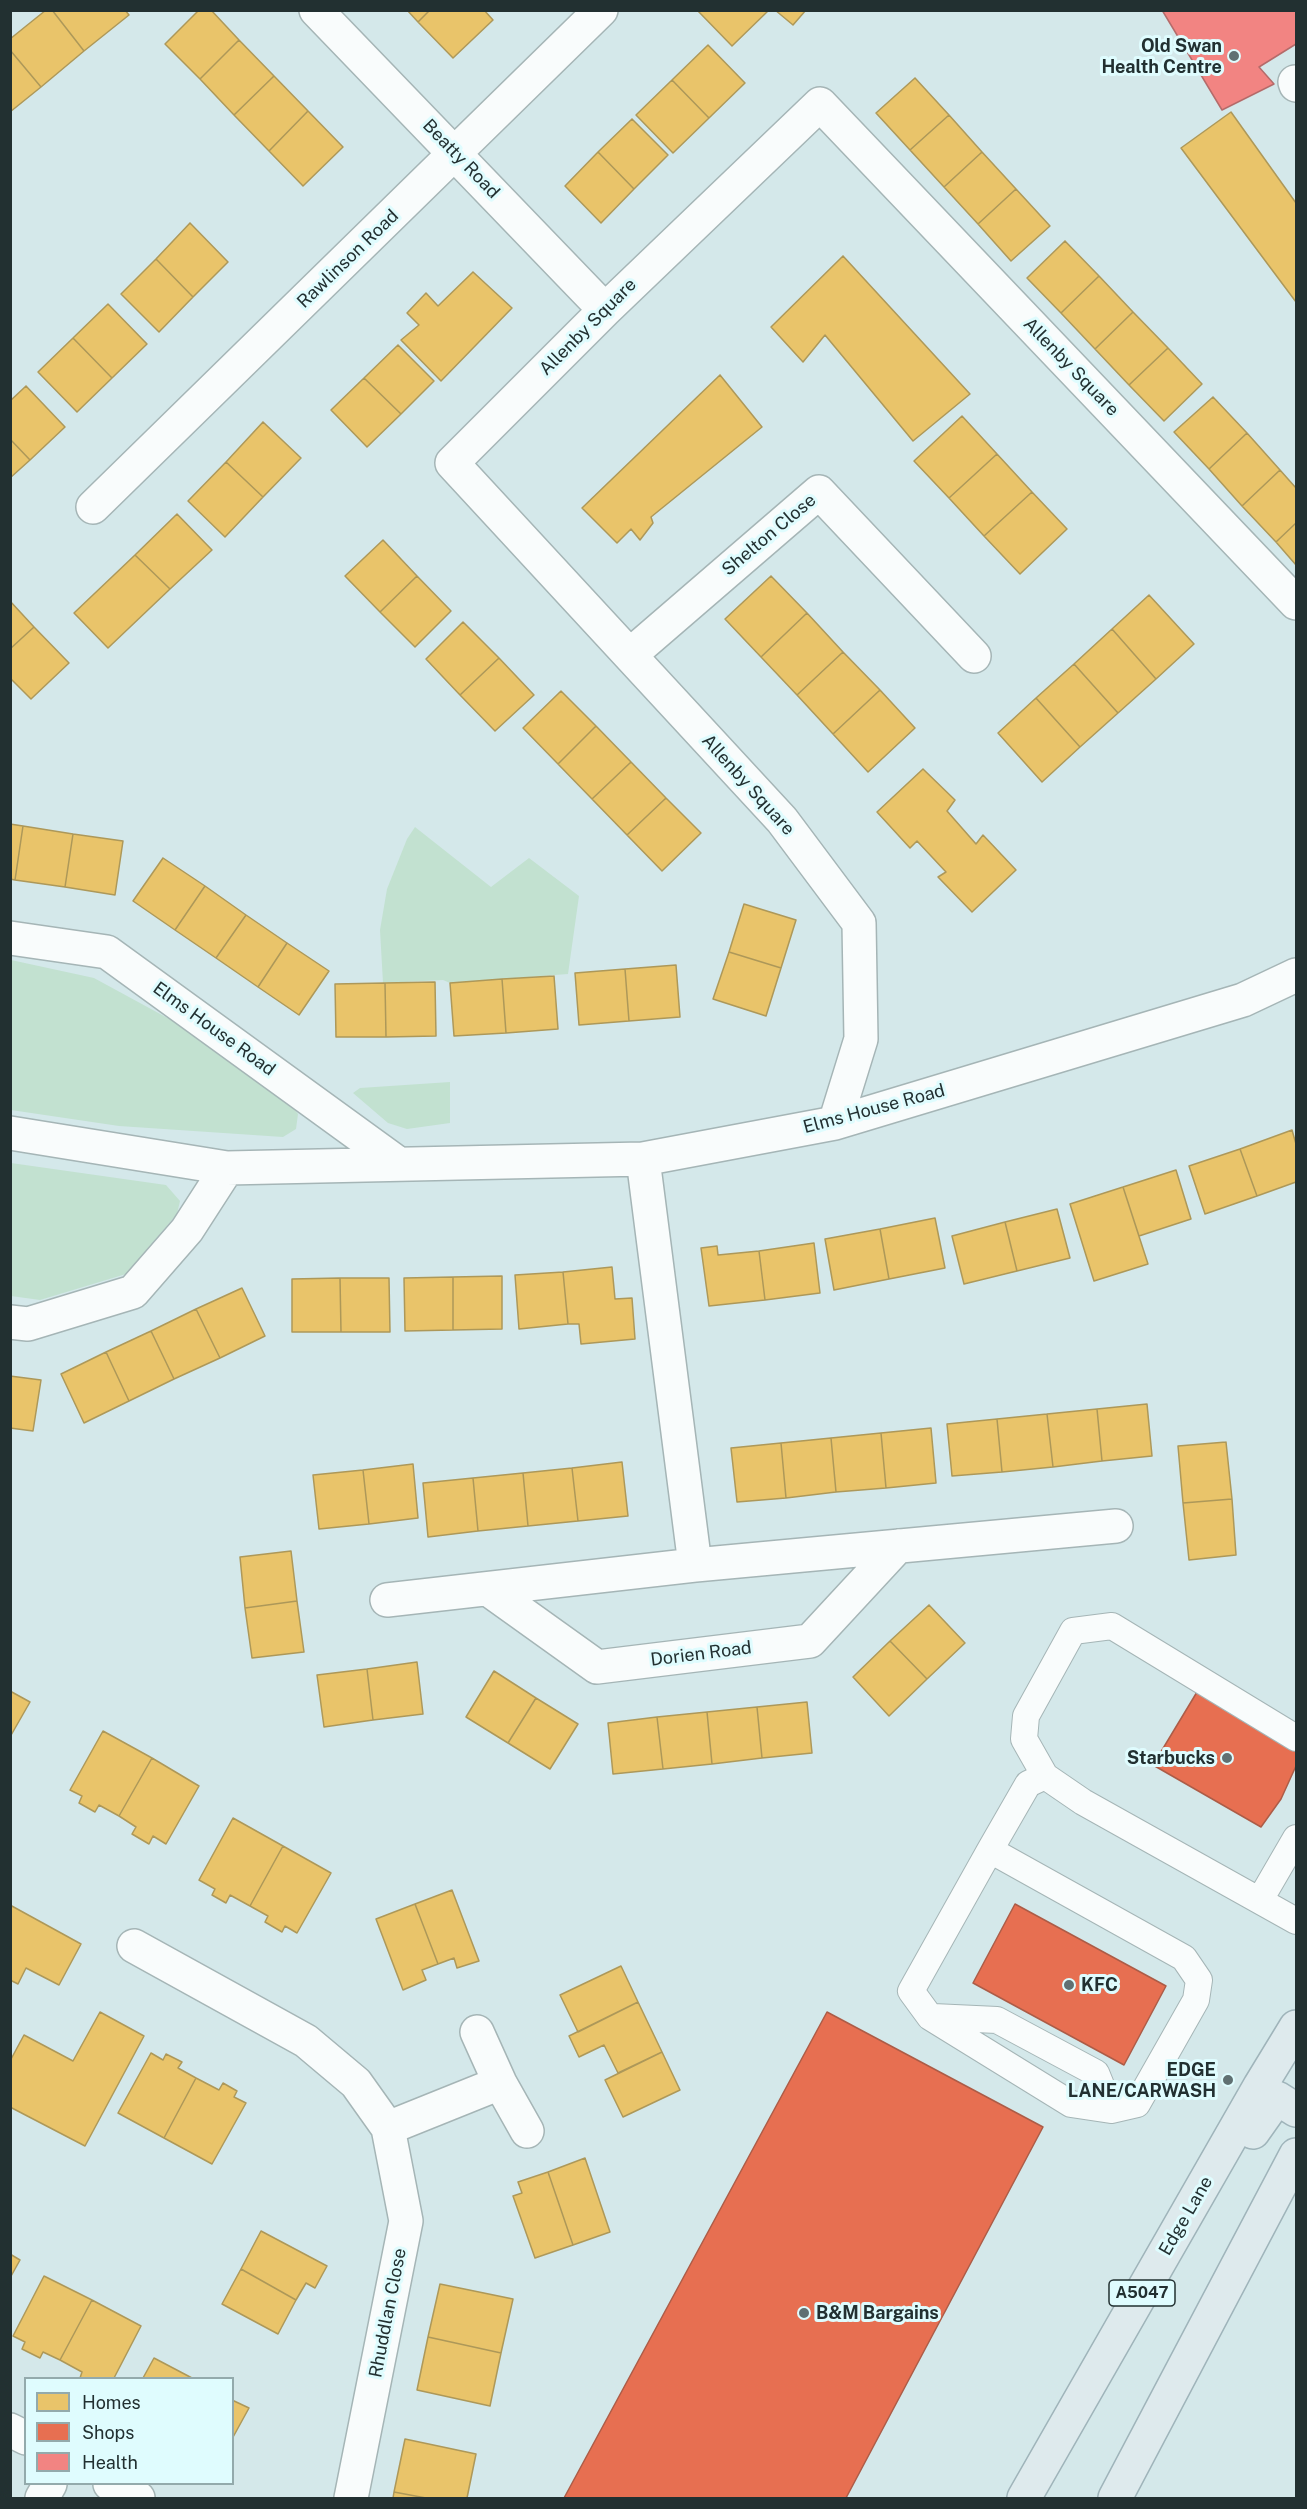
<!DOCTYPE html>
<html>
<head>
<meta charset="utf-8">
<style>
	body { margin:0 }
	#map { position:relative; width:1307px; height:2509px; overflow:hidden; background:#d4e8ea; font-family:"Public Sans",sans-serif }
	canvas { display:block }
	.frame { position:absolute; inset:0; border:12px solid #223031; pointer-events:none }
	.legend { position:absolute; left:24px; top:2377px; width:210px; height:108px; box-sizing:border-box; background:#dffcfe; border:2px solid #93aaac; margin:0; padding:8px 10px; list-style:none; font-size:18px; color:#223031 }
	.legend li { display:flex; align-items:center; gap:12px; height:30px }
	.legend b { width:30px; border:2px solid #93aaac }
</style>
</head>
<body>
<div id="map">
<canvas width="1307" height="2509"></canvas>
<div class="frame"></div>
<ul class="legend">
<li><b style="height:16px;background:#e9c46a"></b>Homes</li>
<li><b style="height:16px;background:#e76f51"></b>Shops</li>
<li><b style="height:16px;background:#f28482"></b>Health</li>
</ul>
</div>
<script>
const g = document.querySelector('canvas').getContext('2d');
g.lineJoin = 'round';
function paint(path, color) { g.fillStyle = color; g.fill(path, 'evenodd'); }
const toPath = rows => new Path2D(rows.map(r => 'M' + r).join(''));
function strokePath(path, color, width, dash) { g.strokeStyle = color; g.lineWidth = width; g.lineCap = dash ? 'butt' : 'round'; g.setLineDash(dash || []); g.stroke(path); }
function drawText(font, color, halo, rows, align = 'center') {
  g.font = font + ' "Public Sans",sans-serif'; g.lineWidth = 6; g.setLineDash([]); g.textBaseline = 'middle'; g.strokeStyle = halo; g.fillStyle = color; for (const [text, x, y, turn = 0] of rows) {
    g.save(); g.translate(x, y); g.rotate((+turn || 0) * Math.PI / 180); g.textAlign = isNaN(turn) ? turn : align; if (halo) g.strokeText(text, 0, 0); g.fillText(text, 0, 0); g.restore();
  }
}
paint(toPath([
	[415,827,491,887,529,858,579,896,568,974,450,983,443,980,383,983,380,930,387,889,407,839],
	[11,960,94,978,287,1083,286,1099,298,1114,296,1129,283,1137,119,1126,11,1110],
	[450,1082,450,1123,407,1129,388,1123,353,1093,360,1088],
	[11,1163,166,1185,180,1201,177,1214,126,1274,40,1300,11,1296]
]), '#c2e1d0');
const homes = toPath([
	[46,10,52,10,84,51,41,87,10,50,10,39,46,10],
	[52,10,125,10,129,15,84,51,52,10],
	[199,10,211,10,239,40,200,79,165,44,199,10],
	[407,10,430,10,418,22,407,10],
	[430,10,484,10,493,20,453,58,418,22,430,10],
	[697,10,769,10,732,46,697,10],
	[775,10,806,10,793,25,775,10],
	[239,40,274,76,234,115,200,79,239,40],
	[708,45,745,83,709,118,672,80,708,45],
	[10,50,41,87,10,112,10,50],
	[274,76,308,111,269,151,234,115,274,76],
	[915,78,949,115,910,150,876,113,915,78],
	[672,80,709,118,673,153,636,115,672,80],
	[308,111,343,147,303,186,269,151,308,111],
	[1231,112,1296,203,1296,302,1181,148,1231,112],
	[949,115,982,152,944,187,910,150,949,115],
	[632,119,668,155,634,189,598,152,632,119],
	[598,152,634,189,601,223,565,186,598,152],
	[982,152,1016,189,978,224,944,187,982,152],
	[1016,189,1050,226,1011,261,978,224,1016,189],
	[190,223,228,262,193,297,156,259,190,223],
	[1065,241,1099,276,1061,313,1027,278,1065,241],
	[843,256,970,394,913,441,825,335,803,362,771,327,843,256],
	[156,259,193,297,159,332,121,294,156,259],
	[473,272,512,308,441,381,401,340,419,325,407,313,426,293,438,306,473,272],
	[1099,276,1133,312,1095,349,1061,313,1099,276],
	[108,304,147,344,112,378,73,338,108,304],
	[1133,312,1168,348,1129,385,1095,349,1133,312],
	[73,338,112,378,77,412,38,372,73,338],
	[398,345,434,381,401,414,364,378,398,345],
	[1168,348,1202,384,1164,421,1129,385,1168,348],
	[720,375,762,427,651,517,653,523,640,540,631,529,617,543,582,508,720,375],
	[364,378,401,414,367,447,331,410,364,378],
	[26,386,65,427,30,460,10,439,10,401,26,386],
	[1213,397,1247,433,1209,469,1174,432,1213,397],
	[962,416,997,454,949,498,914,461,962,416],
	[263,422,301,458,263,497,226,462,263,422],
	[1247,433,1280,470,1242,506,1209,469,1247,433],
	[10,439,30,460,10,478,10,439],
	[997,454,1032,492,984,536,949,498,997,454],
	[226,462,263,497,225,537,188,501,226,462],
	[1280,470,1296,488,1296,523,1276,542,1242,506,1280,470],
	[1032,492,1067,529,1020,574,984,536,1032,492],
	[177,514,212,550,170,589,135,555,177,514],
	[1296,523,1296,565,1276,542,1296,523],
	[383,540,417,576,380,612,345,576,383,540],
	[135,555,170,589,108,648,74,613,135,555],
	[417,576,451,611,415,647,380,612,417,576],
	[771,576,807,613,761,657,725,619,771,576],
	[1149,595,1194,644,1156,679,1112,629,1149,595],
	[10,601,34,627,10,649,10,601],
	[807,613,843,652,797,695,761,657,807,613],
	[463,622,499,658,460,695,426,659,463,622],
	[34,627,69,663,31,699,10,678,10,649,34,627],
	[1112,629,1156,679,1118,713,1074,664,1112,629],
	[843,652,880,690,833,734,797,695,843,652],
	[499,658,534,695,495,731,460,695,499,658],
	[1074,664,1118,713,1080,747,1036,698,1074,664],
	[880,690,915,728,868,772,833,734,880,690],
	[561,691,596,726,558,764,523,728,561,691],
	[1036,698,1080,747,1042,782,998,733,1036,698],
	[596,726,631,762,592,799,558,764,596,726],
	[631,762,666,798,627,835,592,799,631,762],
	[923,769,955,800,947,811,976,844,983,835,1016,870,972,912,938,877,946,872,917,841,910,848,877,812,923,769],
	[666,798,701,833,662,871,627,835,666,798],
	[10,824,23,826,15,880,10,879,10,824],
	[23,826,73,834,65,887,15,880,23,826],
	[73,834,123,841,115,895,65,887,73,834],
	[163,858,205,886,175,930,133,901,163,858],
	[205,886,246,915,216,958,175,930,205,886],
	[744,904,796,920,781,968,729,952,744,904],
	[246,915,287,943,258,987,216,958,246,915],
	[287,943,329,971,299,1015,258,987,287,943],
	[729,952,781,968,766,1016,713,999,729,952],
	[676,965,680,1017,629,1021,625,969,676,965],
	[625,969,629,1021,579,1025,575,973,625,969],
	[554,976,558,1029,506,1033,502,979,554,976],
	[502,979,506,1033,454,1036,450,983,502,979],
	[435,982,436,1036,386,1037,385,983,435,982],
	[385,983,386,1037,336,1037,335,984,385,983],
	[1292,1130,1296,1144,1296,1182,1257,1196,1240,1149,1292,1130],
	[1240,1149,1257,1196,1205,1214,1189,1166,1240,1149],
	[1176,1170,1191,1219,1139,1236,1123,1187,1176,1170],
	[1123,1187,1148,1264,1094,1281,1070,1204,1123,1187],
	[1057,1209,1070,1258,1017,1271,1005,1222,1057,1209],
	[935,1218,945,1268,889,1279,880,1229,935,1218],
	[1005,1222,1017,1271,964,1284,952,1236,1005,1222],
	[880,1229,889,1279,834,1290,825,1239,880,1229],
	[814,1243,820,1293,765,1300,759,1251,814,1243],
	[717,1246,718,1255,759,1251,765,1300,709,1306,701,1248,717,1246],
	[612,1267,615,1299,632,1298,635,1339,581,1344,579,1324,568,1324,563,1272,612,1267],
	[563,1272,568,1324,519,1329,515,1275,563,1272],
	[502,1276,502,1329,453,1330,453,1277,502,1276],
	[453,1277,453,1330,405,1331,404,1278,453,1277],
	[340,1278,389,1278,390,1332,341,1332,340,1278],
	[340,1278,341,1332,292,1332,292,1279,340,1278],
	[242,1288,265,1336,220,1358,196,1309,242,1288],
	[196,1309,220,1358,174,1379,151,1331,196,1309],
	[151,1331,174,1379,129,1401,106,1352,151,1331],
	[106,1352,129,1401,84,1423,61,1374,106,1352],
	[10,1376,41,1380,33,1431,10,1428,10,1376],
	[1147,1404,1152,1456,1102,1461,1097,1409,1147,1404],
	[1097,1409,1102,1461,1053,1467,1047,1414,1097,1409],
	[1047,1414,1053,1467,1002,1472,997,1419,1047,1414],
	[997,1419,1002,1472,952,1476,947,1424,997,1419],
	[931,1428,936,1483,886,1488,881,1433,931,1428],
	[881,1433,886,1488,836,1492,831,1438,881,1433],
	[831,1438,836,1492,786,1498,781,1443,831,1438],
	[1226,1442,1232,1499,1183,1503,1178,1446,1226,1442],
	[781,1443,786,1498,737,1502,731,1448,781,1443],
	[622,1462,628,1516,578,1521,572,1468,622,1462],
	[413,1464,418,1518,369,1524,363,1470,413,1464],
	[572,1468,578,1521,528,1526,523,1473,572,1468],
	[363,1470,369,1524,319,1529,313,1475,363,1470],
	[523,1473,528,1526,478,1531,473,1478,523,1473],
	[473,1478,478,1531,428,1537,423,1483,473,1478],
	[1232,1499,1236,1555,1189,1560,1183,1503,1232,1499],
	[291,1551,297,1601,245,1608,240,1557,291,1551],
	[297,1601,304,1652,252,1658,245,1608,297,1601],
	[929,1605,965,1643,927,1679,890,1641,929,1605],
	[890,1641,927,1679,889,1716,853,1677,890,1641],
	[417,1662,423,1714,373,1720,367,1669,417,1662],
	[367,1669,373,1720,324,1727,317,1675,367,1669],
	[494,1671,536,1698,508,1743,466,1717,494,1671],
	[10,1691,30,1702,10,1737,10,1691],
	[536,1698,578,1724,550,1769,508,1743,536,1698],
	[807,1702,812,1753,762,1758,757,1707,807,1702],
	[757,1707,762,1758,712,1764,707,1712,757,1707],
	[707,1712,712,1764,663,1769,657,1717,707,1712],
	[657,1717,663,1769,613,1774,608,1723,657,1717],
	[103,1731,152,1758,119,1816,99,1805,95,1812,79,1803,82,1796,70,1790,103,1731],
	[152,1758,199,1786,166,1844,153,1836,149,1844,132,1834,136,1827,119,1816,152,1758],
	[233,1818,283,1846,250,1906,230,1895,226,1903,212,1895,215,1889,199,1880,233,1818],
	[283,1846,331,1873,297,1933,285,1926,282,1932,265,1922,268,1916,250,1906,283,1846],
	[452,1890,479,1961,457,1968,454,1958,438,1964,415,1904,452,1890],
	[415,1904,438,1964,422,1970,426,1980,403,1990,376,1919,415,1904],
	[10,1905,81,1944,59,1985,26,1968,18,1984,10,1980,10,1905],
	[621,1966,638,2002,578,2032,560,1995,621,1966],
	[638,2002,662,2052,618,2073,604,2045,579,2057,569,2036,638,2002],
	[100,2012,144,2036,85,2146,10,2107,10,2061,24,2035,73,2061,100,2012],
	[662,2052,680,2090,623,2117,605,2080,662,2052],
	[151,2053,163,2060,166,2054,182,2062,178,2068,196,2078,164,2138,118,2113,151,2053],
	[196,2078,219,2090,223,2083,237,2091,234,2097,246,2103,212,2164,164,2138,196,2078],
	[585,2158,610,2232,573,2245,548,2172,585,2158],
	[548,2172,573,2245,535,2258,513,2196,522,2193,518,2182,548,2172],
	[261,2231,327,2266,315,2288,306,2283,296,2300,241,2269,261,2231],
	[10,2254,20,2260,10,2278,10,2254],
	[241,2269,296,2300,278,2334,222,2304,241,2269],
	[44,2276,92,2300,60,2360,43,2352,40,2358,22,2349,25,2342,13,2336,44,2276],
	[440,2284,513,2299,501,2353,428,2337,440,2284],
	[92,2300,141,2326,114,2378,80,2378,82,2372,60,2360,92,2300],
	[428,2337,501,2353,490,2406,417,2390,428,2337],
	[154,2358,192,2378,143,2378,154,2358],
	[232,2400,249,2408,232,2439,232,2400],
	[405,2439,476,2454,467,2498,426,2498,394,2492,405,2439],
	[394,2492,426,2498,393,2498,394,2492]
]);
paint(homes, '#e9c46a');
strokePath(homes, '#ad9859', 1.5);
const shops = toPath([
	[1197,1692,1296,1751,1296,1766,1281,1799,1261,1827,1153,1765,1197,1692],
	[1015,1904,1166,1986,1124,2065,973,1983,1015,1904],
	[827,2012,1043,2127,846,2498,564,2498,827,2012]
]);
paint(shops, '#e76f51');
strokePath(shops, '#ac5c47', 1.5);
const health = toPath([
	[1162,10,1296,10,1296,44,1259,67,1274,84,1222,110,1162,10]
]);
paint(health, '#f28482');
strokePath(health, '#b46b6a', 1.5);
const service = toPath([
	[1045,1776,1024,1739,1026,1716,1073,1631,1112,1626,1296,1738],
	[990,1850,1184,1958,1199,1980,1196,2000,1137,2104,1111,2110,1071,2104,930,2017,911,1991,990,1850,1028,1784,1045,1776,1083,1802,1296,1921],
	[1260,1900,1296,1838],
	[933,2017,997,2020,1096,2073,1111,2110]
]);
const minor = toPath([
	[316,10,605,310],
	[1295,82,1296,85],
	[93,507,601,10],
	[630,655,819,492,974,656],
	[10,938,107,952,399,1164],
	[835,1123,861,1039,859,923,782,820,452,463,605,310,820,104,1296,603],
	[10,1133,227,1168,643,1159,835,1123,1243,1000,1296,975],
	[643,1159,695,1565],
	[10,1322,28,1324,133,1292,187,1230,227,1168],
	[488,1589,597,1667,810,1641,898,1546],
	[387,1600,695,1565,1116,1526],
	[134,1946,306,2041,356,2083,388,2128,406,2221,351,2498],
	[500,2083,527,2131],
	[388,2128,500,2083,477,2032],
	[10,2430,26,2438],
	[110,2484,138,2498],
	[42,2498,50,2484]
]);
const trunk = toPath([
	[1253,2132,1277,2098,1296,2110],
	[1024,2498,1260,2086,1296,2027],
	[1115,2498,1296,2155]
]);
strokePath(service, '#a5b5b6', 28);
strokePath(minor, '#a5b5b6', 36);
strokePath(trunk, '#9fb4ba', 36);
strokePath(service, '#f9fcfc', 26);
strokePath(minor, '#f9fcfc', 33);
strokePath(trunk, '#deeaed', 33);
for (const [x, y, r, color] of [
	[1234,56,6,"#607072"],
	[1227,1758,6,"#607072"],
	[1069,1985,6,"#607072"],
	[1228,2080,6,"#607072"],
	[804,2313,6,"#607072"]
]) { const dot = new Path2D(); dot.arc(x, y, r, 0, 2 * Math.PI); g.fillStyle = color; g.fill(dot); strokePath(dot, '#dffcfe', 2); }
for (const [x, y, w] of [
	[1142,2293,66]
]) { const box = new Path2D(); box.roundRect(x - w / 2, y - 13, w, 26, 4.5); g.fillStyle = '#dffcfe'; g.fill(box); strokePath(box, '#223031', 1.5); }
drawText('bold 16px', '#223031', null, [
	["A5047",1142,2293]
]);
drawText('bold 18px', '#223031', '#dffcfe', [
	["Old Swan",1222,46],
	["Health Centre",1222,67],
	["Starbucks",1215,1758],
	["KFC",1081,1985,"left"],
	["EDGE",1216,2070],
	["LANE/CARWASH",1216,2091],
	["B&M Bargains",816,2313,"left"]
], 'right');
drawText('18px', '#223031', '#dffcfe', [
	["Beatty Road",461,159,46],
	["Rawlinson Road",348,259,-44],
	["Allenby Square",588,327,-45],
	["Allenby Square",1071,367,46],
	["Shelton Close",769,535,-40],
	["Allenby Square",748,785,48],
	["Elms House Road",214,1029,36],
	["Elms House Road",874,1109,-15],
	["Dorien Road",701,1654,-7],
	["Edge Lane",1186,2216,-60],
	["Rhuddlan Close",388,2313,-79]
]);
</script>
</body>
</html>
